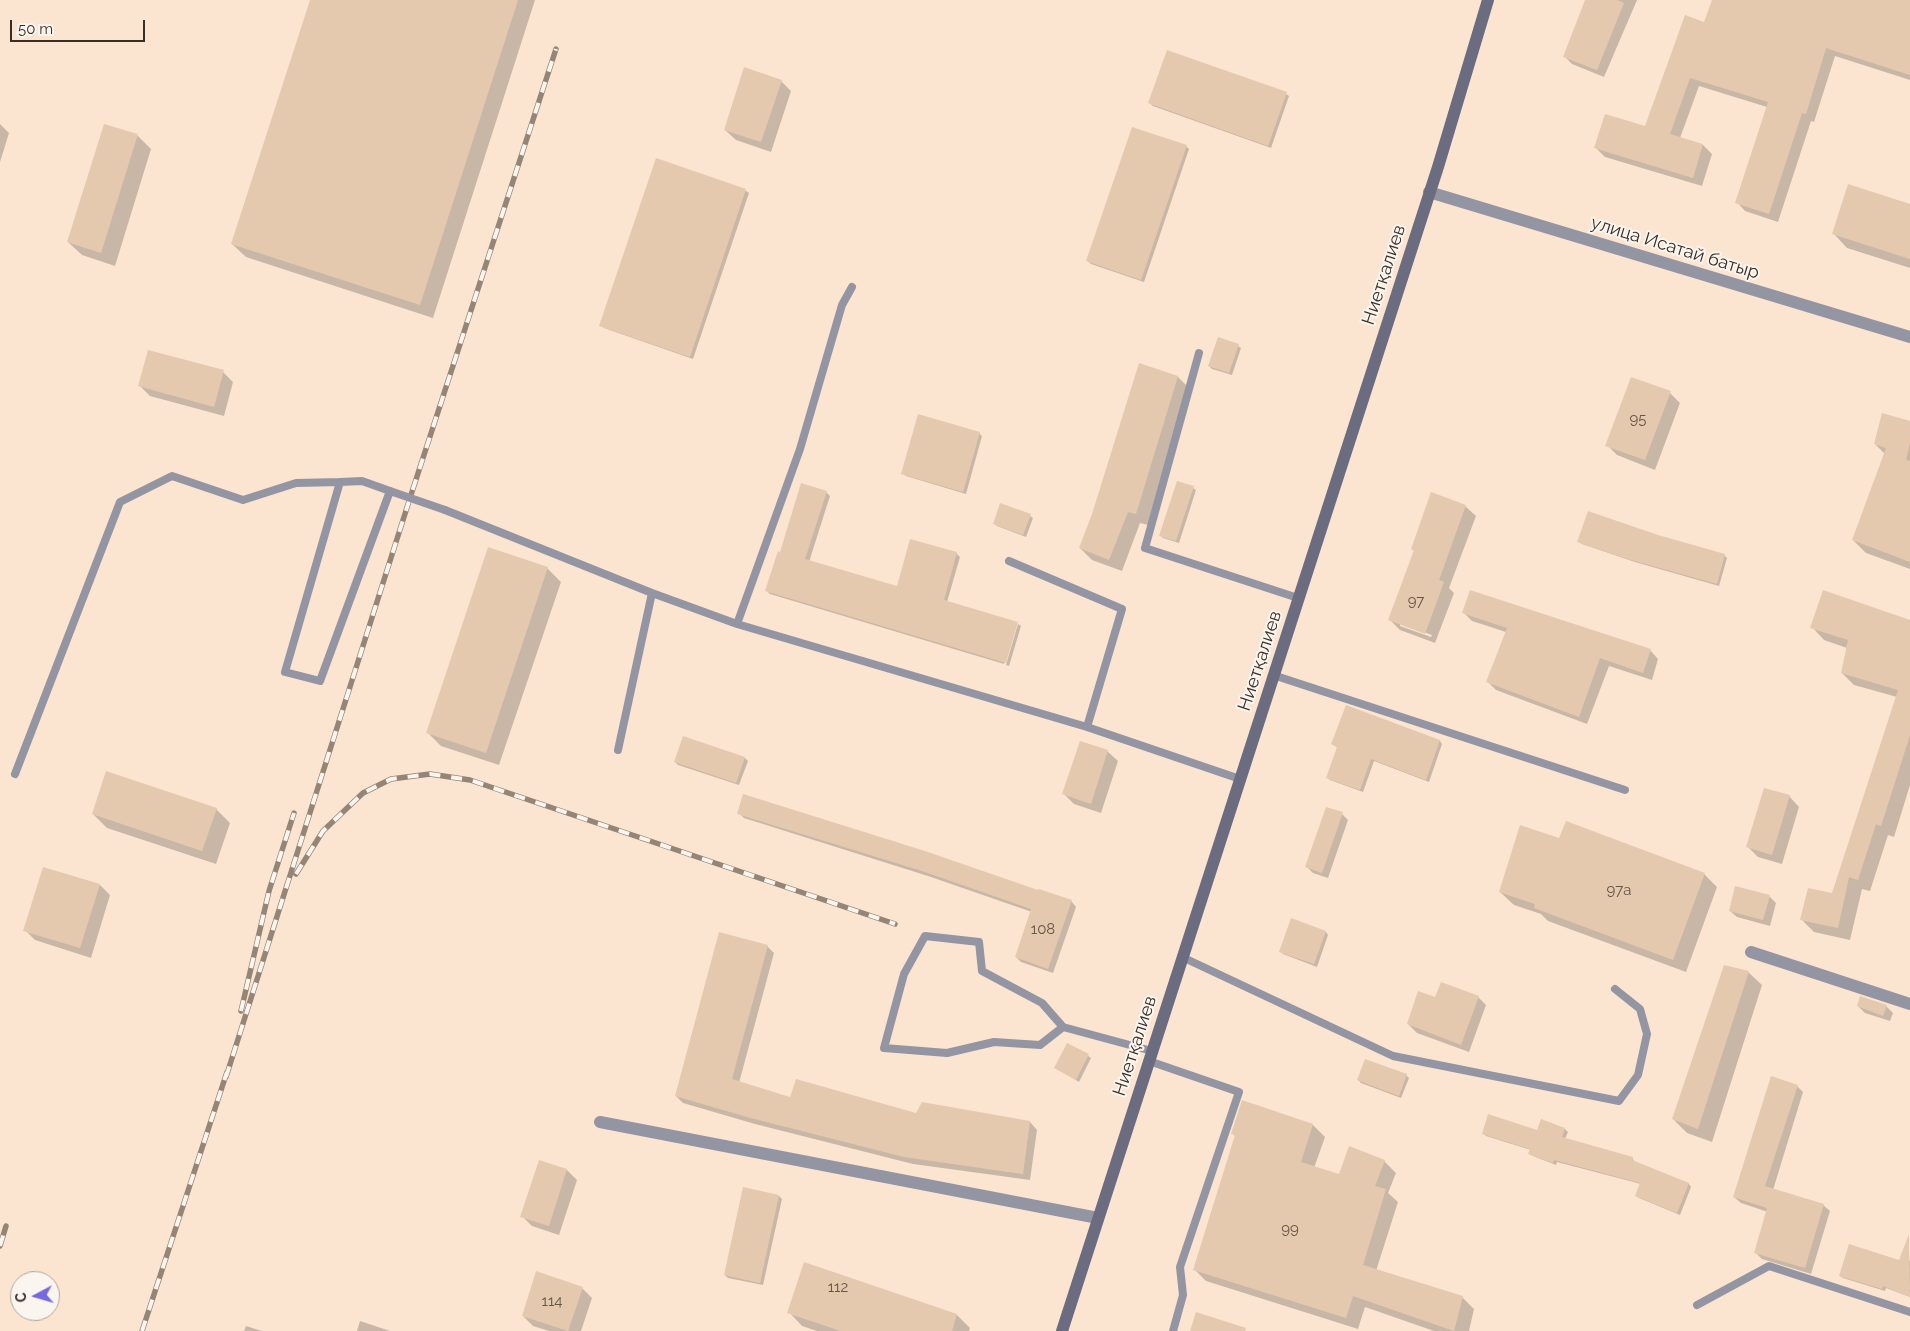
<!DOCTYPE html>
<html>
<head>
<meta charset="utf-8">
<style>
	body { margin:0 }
	#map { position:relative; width:1910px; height:1331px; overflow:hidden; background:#fbe5d0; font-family:Raleway,sans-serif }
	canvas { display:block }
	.north { position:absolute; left:10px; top:1271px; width:50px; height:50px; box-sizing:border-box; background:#fbf5f0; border:1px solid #ada59e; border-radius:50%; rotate:264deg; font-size:14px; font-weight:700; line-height:20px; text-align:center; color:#392e24 }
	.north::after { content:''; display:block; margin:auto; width:18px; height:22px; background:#7667e2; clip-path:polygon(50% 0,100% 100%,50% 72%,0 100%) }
	.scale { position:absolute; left:10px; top:20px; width:135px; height:22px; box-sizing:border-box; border:2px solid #392e24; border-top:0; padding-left:6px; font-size:15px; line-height:18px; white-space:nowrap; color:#392e24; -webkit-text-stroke:4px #fbf5f0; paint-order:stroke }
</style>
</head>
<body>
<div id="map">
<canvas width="1910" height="1331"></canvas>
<div class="north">С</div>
<div class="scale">50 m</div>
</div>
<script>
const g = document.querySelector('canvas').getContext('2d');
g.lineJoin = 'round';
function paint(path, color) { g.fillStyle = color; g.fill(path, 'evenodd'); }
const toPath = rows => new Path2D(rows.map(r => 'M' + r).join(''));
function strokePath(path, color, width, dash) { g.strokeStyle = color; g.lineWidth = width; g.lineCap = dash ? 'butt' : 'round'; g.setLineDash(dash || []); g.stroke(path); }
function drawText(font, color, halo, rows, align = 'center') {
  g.font = font + ' Raleway,sans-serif'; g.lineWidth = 4; g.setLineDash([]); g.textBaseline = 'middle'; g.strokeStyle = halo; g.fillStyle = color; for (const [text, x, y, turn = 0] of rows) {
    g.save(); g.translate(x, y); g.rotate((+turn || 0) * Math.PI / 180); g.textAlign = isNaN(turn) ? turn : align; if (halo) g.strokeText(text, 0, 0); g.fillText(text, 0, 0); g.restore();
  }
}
paint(toPath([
	[311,0,535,0,433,318,246,257,232,244],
	[1587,0,1637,0,1604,77,1572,64,1564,56],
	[1713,0,1910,0,1910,80,1835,56,1814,122,1811,121,1778,222,1745,211,1737,202,1767,107,1699,86,1680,138,1703,145,1712,154,1702,186,1605,157,1596,148,1646,128,1704,24],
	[781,81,791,91,771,152,736,140,725,130],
	[1286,94,1289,96,1271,148,1153,106,1150,103],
	[0,124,9,133,0,162],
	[105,125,138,136,151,149,115,266,82,255,68,242],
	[1186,146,1189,149,1144,282,1091,264,1088,261],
	[657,160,746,191,749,193,693,359,604,328,601,325],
	[1910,205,1910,268,1847,248,1834,234],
	[1238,346,1241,348,1232,375,1212,369,1209,366],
	[1140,365,1178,377,1190,389,1148,525,1140,523,1122,571,1092,560,1080,548,1093,515],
	[223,372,233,382,224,416,150,396,140,386],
	[1670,393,1680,403,1655,470,1617,455,1607,445],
	[1910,422,1910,569,1866,553,1853,540,1885,454,1875,444],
	[979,433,982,436,966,494,906,476,903,473],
	[1193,488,1196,490,1179,543,1163,538,1160,535],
	[826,492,830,496,809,562,898,588,956,553,960,557,947,602,1016,623,1004,664,770,594,766,590,780,554],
	[1465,506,1476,516,1449,588,1454,593,1435,643,1400,630,1390,620,1415,552,1412,549],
	[1400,623,1432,635,1431,637,1400,626],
	[1030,516,1033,518,1026,537,997,526,994,523],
	[1579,542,1724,555,1727,558,1719,586,1635,562,1582,544],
	[547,568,561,582,499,765,441,746,427,732],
	[1464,613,1650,650,1658,659,1652,680,1609,666,1587,724,1496,690,1488,682,1506,632,1472,621],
	[1910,621,1910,785,1894,837,1888,835,1870,891,1862,889,1850,940,1814,932,1802,920,1833,895,1897,697,1854,685,1842,673,1847,648,1824,640,1812,627],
	[1018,624,1021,626,1009,666,1006,665],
	[1440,741,1442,744,1429,782,1374,761,1363,792,1330,780,1327,777,1338,748,1332,744],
	[1107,751,1118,761,1101,813,1074,804,1064,794],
	[745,758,748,761,739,785,678,765,675,762],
	[1789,796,1799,807,1782,864,1758,857,1748,847],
	[216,809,230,823,216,864,107,828,93,814],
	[739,813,1071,901,1076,907,1053,973,1021,962,1016,957,1032,912,928,876,744,818],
	[1342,814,1348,820,1328,878,1313,873,1307,867],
	[1560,839,1704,874,1717,887,1686,972,1548,921,1541,914,1514,905,1500,892],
	[100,885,110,895,91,958,35,940,25,930],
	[1769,896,1776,903,1770,926,1737,917,1730,911],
	[1326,932,1328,935,1317,967,1283,954,1280,951],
	[767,946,774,953,739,1083,791,1099,916,1115,1030,1122,1037,1130,1030,1180,913,1164,755,1124,683,1103,676,1096],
	[1748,972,1762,985,1712,1142,1687,1133,1673,1119],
	[1478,997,1486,1005,1469,1052,1417,1033,1408,1024,1436,999],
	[1858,1006,1886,1006,1893,1013,1890,1021,1865,1013],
	[1088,1056,1091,1058,1079,1082,1056,1068],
	[1406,1075,1409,1078,1401,1098,1361,1083,1358,1080],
	[1797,1086,1803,1092,1773,1190,1823,1205,1830,1211,1811,1274,1762,1259,1755,1252,1768,1212,1741,1203,1734,1197],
	[1541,1121,1565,1129,1568,1132,1565,1139,1632,1158,1635,1162,1689,1184,1691,1187,1680,1215,1639,1198,1636,1196,1641,1184,1557,1162,1556,1165,1533,1156,1530,1153,1531,1150,1486,1136,1483,1133,1538,1131],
	[1313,1125,1325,1137,1314,1168,1340,1176,1384,1161,1396,1173,1388,1193,1398,1202,1376,1271,1462,1297,1474,1309,1469,1331,1434,1331,1365,1307,1358,1329,1206,1281,1194,1269,1236,1137,1232,1133],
	[567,1170,577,1180,559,1235,532,1226,522,1216],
	[744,1189,779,1196,782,1199,763,1285,728,1278,725,1275],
	[1901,1258,1910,1261,1910,1297,1886,1288,1885,1291,1843,1278,1840,1276,1900,1261],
	[582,1288,592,1298,581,1331,549,1331,533,1326,523,1316],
	[789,1312,957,1315,970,1328,969,1331,817,1331,802,1326],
	[360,1321,390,1331,357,1331],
	[246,1326,262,1331,244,1331]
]), '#0003');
paint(toPath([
	[310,0,518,0,420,305,231,244],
	[1585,0,1617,0,1624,3,1597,70,1563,57],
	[1712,0,1910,0,1910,75,1826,48,1806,114,1802,113,1769,214,1735,203,1768,102,1690,78,1670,134,1703,144,1693,178,1594,148,1605,114,1645,126,1685,15,1704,22],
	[1167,50,1287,92,1268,146,1148,103],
	[744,67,782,80,761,142,724,130],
	[104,124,138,134,101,253,67,242],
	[1132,127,1187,145,1141,280,1086,261],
	[656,158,746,189,690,357,599,326],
	[1848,184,1910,204,1910,259,1832,234],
	[1218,337,1239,344,1229,373,1208,366],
	[148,350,224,370,214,407,138,386],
	[1139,363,1178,376,1136,514,1128,512,1109,560,1079,548,1092,514],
	[1631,377,1671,391,1645,460,1605,446],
	[1882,413,1910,421,1910,443,1906,460,1910,461,1910,562,1852,540,1886,448,1874,444],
	[918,414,980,432,963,492,901,474],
	[1177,481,1194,486,1176,541,1159,536],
	[801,483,827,491,805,559,897,586,910,539,957,552,944,600,1018,622,1006,663,765,591,778,551,780,552],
	[1431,492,1466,505,1439,580,1444,582,1425,634,1388,620,1414,550,1411,549],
	[1000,503,1031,514,1023,535,993,524],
	[1588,511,1658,535,1725,554,1717,584,1631,560,1577,542],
	[488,547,548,567,486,753,426,733],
	[1470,590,1651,649,1643,673,1600,658,1579,717,1486,682,1507,628,1462,613],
	[1823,590,1910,620,1910,735,1881,826,1876,824,1858,880,1849,877,1838,928,1800,920,1808,888,1832,893,1898,690,1841,673,1848,640,1810,628],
	[1346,705,1440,740,1426,780,1371,759,1360,790,1326,778,1337,747,1331,744],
	[683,736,745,757,736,783,674,762],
	[1080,741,1108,750,1091,804,1062,794],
	[106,771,217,808,202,851,92,814],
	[1764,788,1790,795,1772,855,1746,847],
	[743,794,925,851,1038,890,1039,889,1072,900,1048,969,1015,957,1031,909,922,871,737,814],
	[1326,807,1343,812,1322,873,1305,867],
	[1566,821,1705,873,1673,960,1534,908,1535,904,1499,892,1520,825,1559,838],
	[43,867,100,884,80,948,23,931],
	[1735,886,1770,895,1763,920,1729,911],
	[1291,918,1326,931,1314,964,1279,952],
	[719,932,768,945,732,1079,790,1097,796,1079,916,1113,922,1102,1030,1121,1023,1174,904,1157,747,1117,675,1096],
	[1724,965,1749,971,1698,1129,1672,1119],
	[1441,982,1479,996,1461,1045,1407,1024,1418,991,1435,997],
	[1860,996,1887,1005,1883,1016,1857,1006],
	[1067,1043,1089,1054,1076,1080,1054,1068],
	[1365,1059,1407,1074,1399,1096,1357,1080],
	[1771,1076,1798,1085,1765,1186,1824,1204,1805,1268,1754,1253,1767,1208,1733,1197],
	[1242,1100,1313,1124,1301,1162,1339,1174,1349,1146,1385,1160,1375,1186,1386,1189,1363,1265,1463,1296,1454,1331,1353,1296,1346,1318,1193,1270,1235,1135,1231,1134],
	[1488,1114,1537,1130,1541,1119,1565,1128,1562,1137,1633,1157,1632,1160,1689,1183,1677,1213,1635,1196,1640,1183,1554,1160,1553,1163,1528,1154,1530,1149,1482,1134],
	[539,1160,567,1169,549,1226,520,1217],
	[743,1187,779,1195,760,1283,724,1275],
	[1909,1234,1910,1297,1883,1286,1882,1289,1839,1276,1849,1244,1899,1260],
	[804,1262,957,1314,952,1331,841,1331,787,1313],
	[536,1271,583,1287,568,1331,522,1316],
	[1196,1312,1246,1328,1245,1331,1190,1331]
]), '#e4c9af');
strokePath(toPath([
	[1199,353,1145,548,1298,598],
	[445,510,652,593,737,624,1087,727,1240,779],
	[1009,561,1122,609,1087,727],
	[737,624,800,449,842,305,852,287],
	[1273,675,1625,790],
	[618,750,652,593],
	[15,774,120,502,172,476,243,500,296,483,340,482,362,481,390,491,320,681,285,672,340,482],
	[1182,957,1393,1056,1619,1101,1638,1075,1647,1034,1640,1009,1615,989],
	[1063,1027,1040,1045,994,1042,947,1053,884,1048,904,974,925,936,979,942,982,971,1042,1003,1063,1027,1152,1051],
	[1149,1061,1239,1092,1180,1267,1183,1295,1173,1331],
	[1697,1305,1769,1266,1910,1312]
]), '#9495a3', 8);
strokePath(toPath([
	[1429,192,1910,337],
	[1751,952,1910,1004],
	[600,1122,1098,1218]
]), '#9495a3', 12);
strokePath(toPath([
	[1062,1331,1438,167,1488,0]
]), '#6c6c81', 12);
const rail = toPath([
	[296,874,323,831,363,793,391,779,430,774,470,780,895,924],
	[241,1011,269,891,294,813],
	[226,1077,410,498,556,49],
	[0,1246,6,1226],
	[142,1331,227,1072]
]);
strokePath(rail, '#958576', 5.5);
strokePath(rail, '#fbf5f0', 4, [11]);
strokePath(toPath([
	[390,491,445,510]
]), '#9495a3', 8);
drawText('15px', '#645547', null, [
	["95",1638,419],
	["97",1416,601],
	["97а",1619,890],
	["108",1043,929],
	["99",1290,1229],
	["112",838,1287],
	["114",552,1301]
]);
drawText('18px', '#392e24', '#fbf5f0', [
	["улица Исатай батыр",1675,248,17],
	["Ниетқалиев",1384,275,-72],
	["Ниетқалиев",1260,661,-72],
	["Ниетқалиев",1135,1046,-72]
]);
</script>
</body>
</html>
